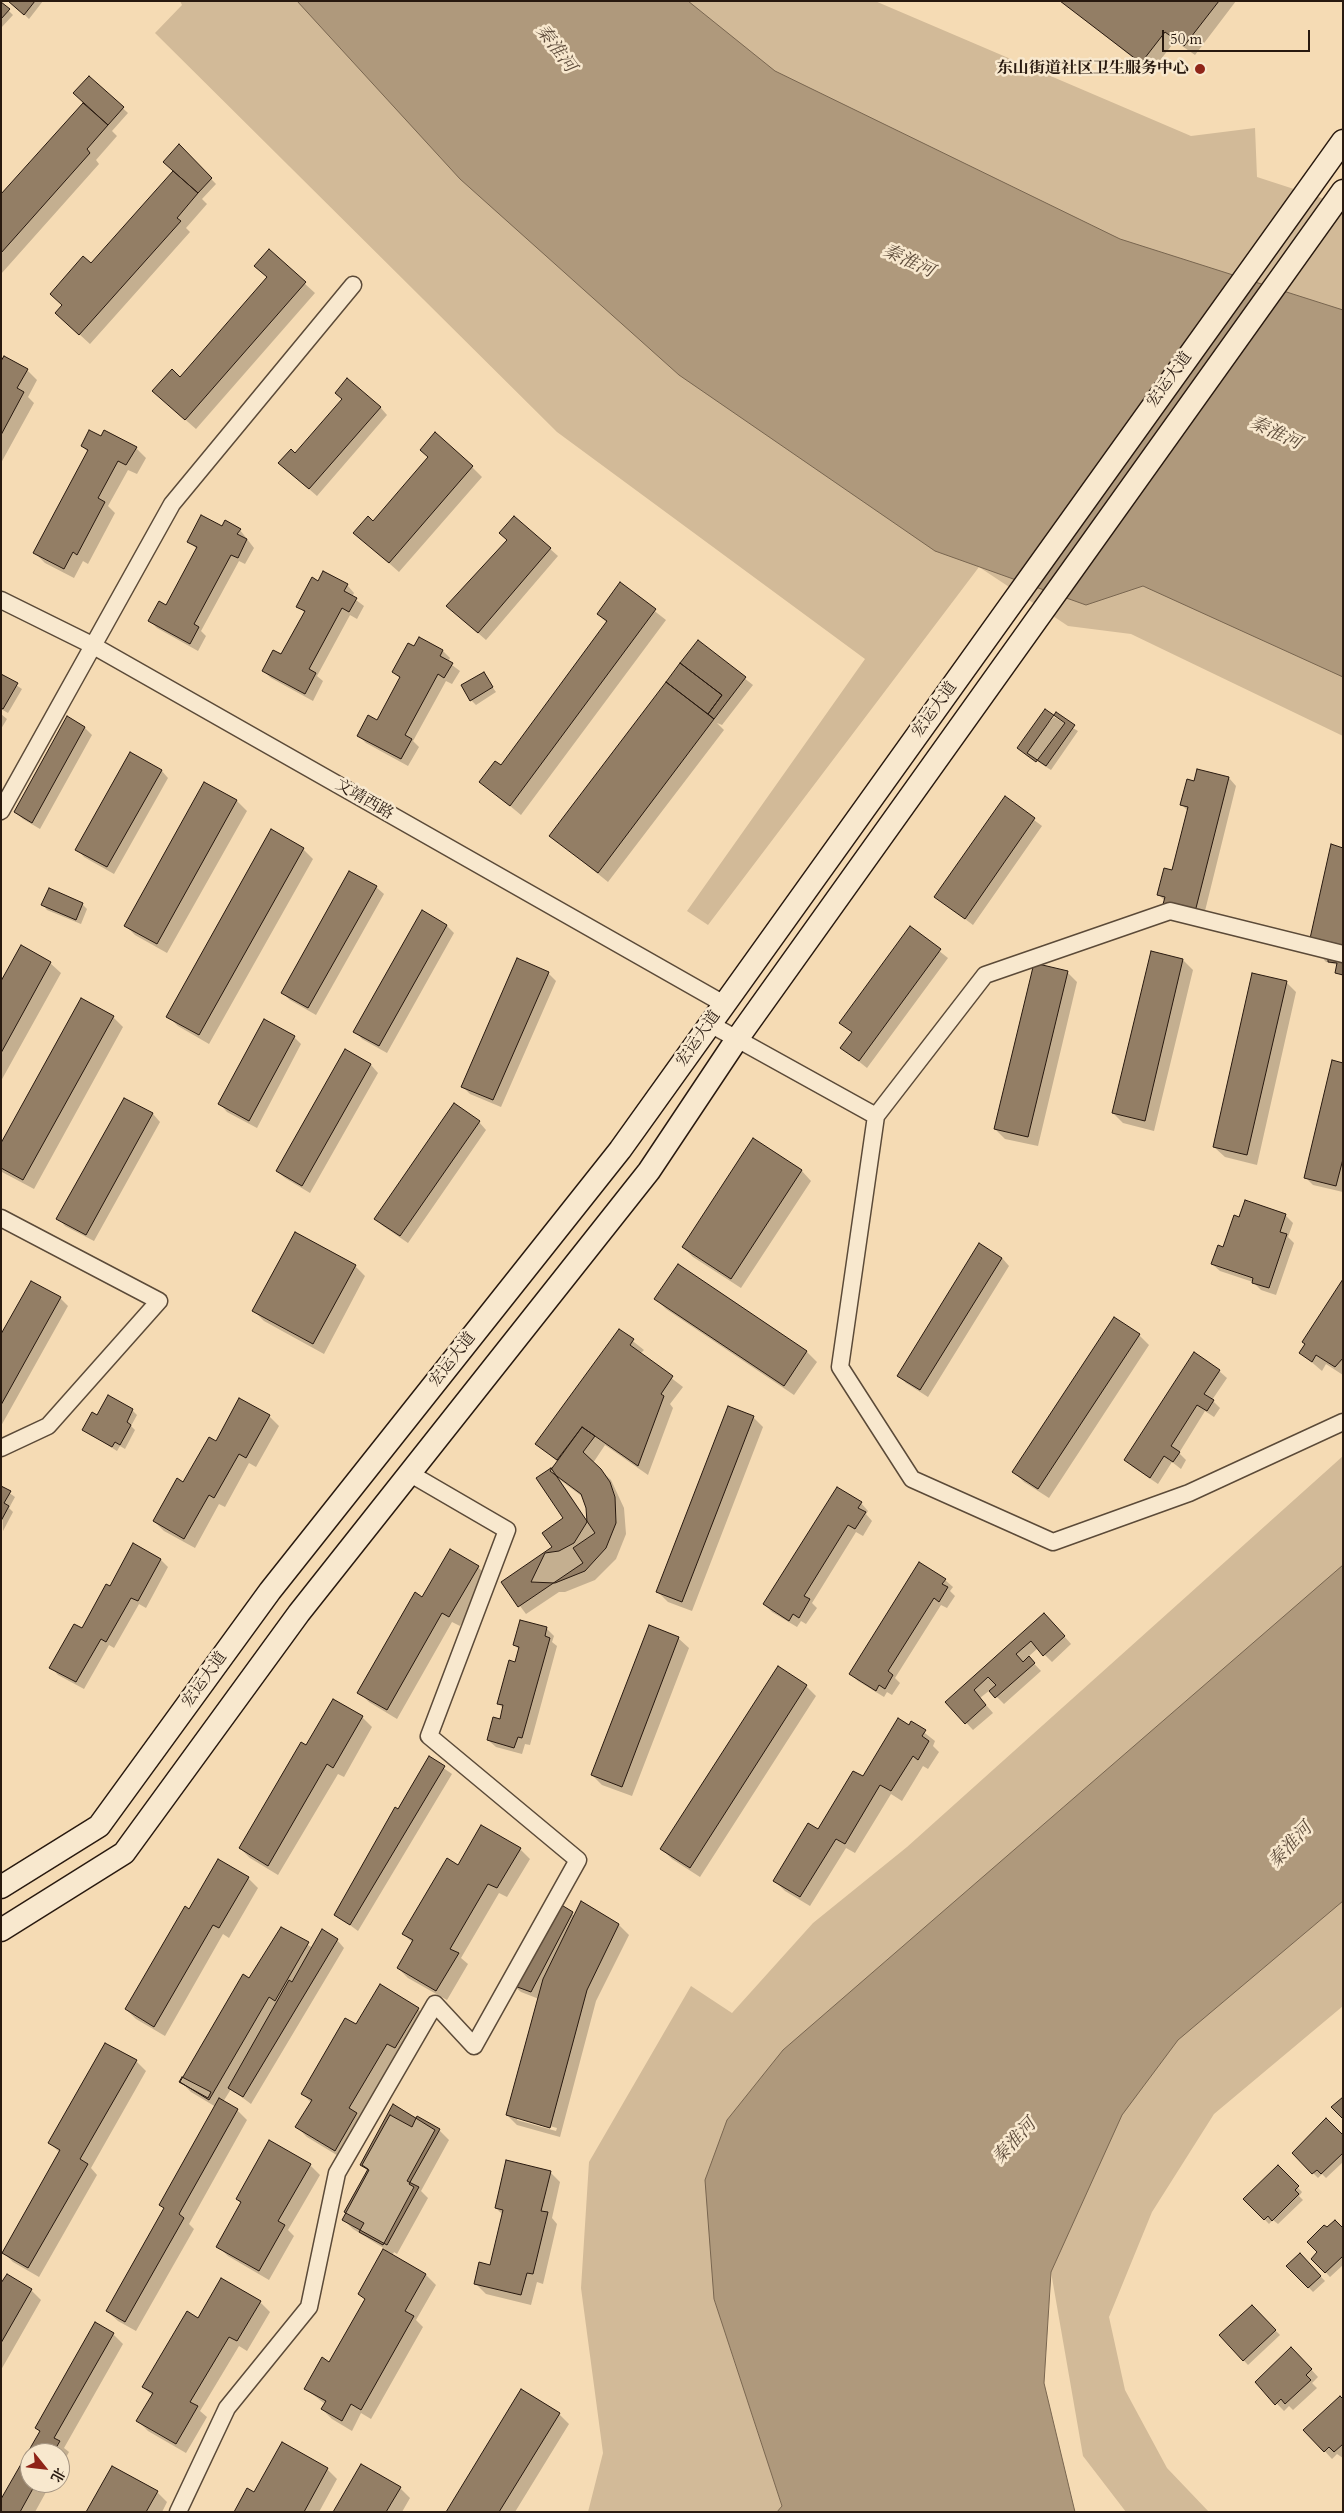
<!DOCTYPE html>
<html>
<head>
<meta charset="utf-8">
<style>
	body { margin:0 }
	#map { position:relative; width:1344px; height:2513px; overflow:hidden; background:#f5dbb4; font-family:Cardo,"Noto Serif SC",serif }
	canvas { display:block }
	.frame { position:absolute; inset:0; border:2px solid #28190f; pointer-events:none }
	.north { position:absolute; left:20px; top:2443px; width:50px; height:50px; box-sizing:border-box; background:#f8e8ce; border:1px solid #a59582; border-radius:50%; rotate:119deg; font-size:14px; font-weight:700; line-height:20px; text-align:center; color:#28190f }
	.north::after { content:''; display:block; margin:auto; width:18px; height:22px; background:#8f2418; clip-path:polygon(50% 0,100% 100%,50% 72%,0 100%) }
	.scale { position:absolute; left:1162px; top:30px; width:148px; height:22px; box-sizing:border-box; border:2px solid #28190f; border-top:0; padding-left:6px; font-size:15px; line-height:18px; white-space:nowrap; color:#28190f; -webkit-text-stroke:4px #f8e8ce; paint-order:stroke }
</style>
</head>
<body>
<div id="map">
<canvas width="1344" height="2513"></canvas>
<div class="frame"></div>
<div class="north">北</div>
<div class="scale">50 m</div>
</div>
<script>
const g = document.querySelector('canvas').getContext('2d');
g.lineJoin = 'round';
function paint(path, color) { g.fillStyle = color; g.fill(path, 'evenodd'); }
const toPath = rows => new Path2D(rows.map(r => 'M' + r).join(''));
function strokePath(path, color, width, dash) { g.strokeStyle = color; g.lineWidth = width; g.lineCap = dash ? 'butt' : 'round'; g.setLineDash(dash || []); g.stroke(path); }
function drawText(font, color, halo, rows, align = 'center') {
  g.font = font + ' Cardo,"Noto Serif SC",serif'; g.lineWidth = 5; g.setLineDash([]); g.textBaseline = 'middle'; g.strokeStyle = halo; g.fillStyle = color; for (const [text, x, y, turn = 0] of rows) {
    g.save(); g.translate(x, y); g.rotate((+turn || 0) * Math.PI / 180); g.textAlign = isNaN(turn) ? turn : align; if (halo) g.strokeText(text, 0, 0); g.fillText(text, 0, 0); g.restore();
  }
}
paint(toPath([
	[180,1,875,1,1191,136,1255,128,1257,177,1343,205,1343,736,1131,634,1068,626,979,567,708,925,687,911,865,659,557,432,155,33,182,5],
	[1343,1456,1343,2006,1214,2114,1152,2212,1109,2317,1125,2390,1167,2468,1209,2512,1126,2512,1083,2456,1051,2272,714,2299,782,2506,777,2512,588,2512,603,2453,581,2288,589,2162,691,1986,732,2013,813,1923,907,1847]
]), '#d2ba98');
const water = toPath([
	[297,1,688,1,775,71,1120,239,1343,310,1343,677,1143,586,1086,605,935,551,679,375,460,179,297,1],
	[1343,1565,1343,1901,1178,2040,1122,2115,1051,2272,1044,2383,1075,2512,777,2512,782,2506,714,2299,705,2180,727,2120,783,2050,1343,1565]
]);
paint(water, '#af997c');
strokePath(water, '#796650', 1);
paint(toPath([
	[10,1,43,1,29,19],
	[1061,1,1236,1,1195,55,1175,41,1151,72],
	[1,3,13,15,1,28],
	[89,77,128,113,112,131,117,136,96,160,99,164,1,274,1,196,85,103],
	[179,146,216,184,202,199,207,204,186,228,190,232,90,344,67,323,91,264,174,171],
	[269,251,315,293,196,429,164,401,180,378,268,278],
	[1,364,27,370,37,380,28,397,34,403,1,463],
	[380,407,387,415,317,496,287,470,295,455],
	[102,438,136,448,146,458,137,474,128,470,108,506,115,513,88,564,83,561,74,578,45,563,35,553,88,452,82,446],
	[430,458,472,467,482,477,399,572,355,533,373,523],
	[514,517,558,556,486,640,455,613,508,541],
	[240,530,254,548,245,564,239,561,201,631,206,636,198,651,157,628,150,621,167,606,197,549,188,541],
	[318,582,347,585,354,593,352,597,364,606,357,619,350,615,317,676,323,681,313,701,271,678,263,671,281,656,305,613,298,606],
	[620,584,666,620,521,815,481,782,501,767,607,623,598,614],
	[698,642,753,685,722,725,717,723,724,730,608,882,551,836],
	[414,648,443,651,450,658,448,662,460,671,452,684,446,681,413,741,419,747,408,766,366,743,359,736,377,721,401,679,394,672],
	[483,674,496,692,476,705,471,700],
	[1,675,22,689,8,713,1,709],
	[1,714,7,719,1,729],
	[1054,717,1078,731,1051,770,1023,752],
	[67,718,85,728,92,735,40,829,23,819,15,812],
	[161,770,168,778,114,874,84,857,77,849],
	[1198,770,1229,778,1236,786,1202,923,1165,901,1159,895,1173,871,1188,811,1182,805,1195,782],
	[205,783,237,801,247,811,167,953,135,935,125,925],
	[1005,798,1042,826,973,925,936,897],
	[303,849,313,859,209,1044,178,1026,168,1016],
	[1343,849,1343,976,1337,972,1338,965,1326,962,1319,954],
	[376,887,384,894,316,1015,290,1000,282,993],
	[82,904,87,909,81,924,47,910,43,905],
	[422,912,447,926,454,933,387,1053,362,1039,355,1031],
	[910,928,948,958,867,1068,842,1048,853,1033,841,1023],
	[21,947,50,963,61,973,1,1081,1,983],
	[1183,960,1193,970,1154,1131,1123,1123,1113,1113],
	[1067,972,1077,982,1038,1146,1005,1139,995,1129],
	[548,973,556,981,501,1107,470,1094,462,1086],
	[1286,982,1296,992,1257,1165,1225,1157,1214,1147],
	[113,1017,123,1027,34,1189,2,1172,1,1145],
	[294,1037,301,1044,257,1128,227,1112,220,1104],
	[345,1051,371,1065,378,1073,310,1193,285,1178,277,1171],
	[1343,1064,1343,1192,1313,1185,1305,1177],
	[124,1099,153,1114,160,1122,94,1241,65,1226,58,1218],
	[479,1122,486,1130,408,1243,383,1226,376,1219],
	[801,1170,811,1181,741,1288,693,1257,683,1247],
	[1285,1215,1293,1223,1288,1237,1294,1243,1276,1295,1261,1290,1253,1282,1220,1271,1212,1264,1224,1248,1240,1219],
	[1002,1258,1009,1266,928,1397,906,1383,898,1375],
	[355,1266,365,1276,324,1354,264,1321,254,1311],
	[678,1266,807,1352,817,1362,794,1395,666,1309,656,1299],
	[1343,1281,1343,1375,1326,1364,1322,1371,1301,1353],
	[31,1282,60,1298,68,1306,1,1426,1,1337],
	[1114,1319,1139,1335,1149,1345,1049,1498,1024,1482,1014,1472],
	[620,1331,644,1350,640,1354,683,1387,670,1404,673,1408,648,1475,605,1445,593,1463,611,1480,624,1508,626,1534,616,1559,595,1580,565,1592,559,1592,526,1614,502,1582,553,1548,565,1518,538,1478,558,1462,537,1444],
	[560,1480,583,1497,588,1507,588,1522],
	[1219,1371,1227,1378,1212,1400,1220,1408,1214,1417,1205,1411,1179,1453,1186,1460,1181,1469,1172,1462,1158,1484,1133,1467,1126,1460],
	[132,1410,137,1415,131,1426,135,1430,125,1449,120,1446,117,1451,84,1430,98,1417],
	[269,1416,279,1426,256,1467,249,1463,225,1507,219,1504,195,1548,164,1531,154,1521,216,1443],
	[753,1417,763,1427,692,1611,668,1602,658,1592],
	[1,1487,15,1497,9,1508,13,1512,3,1531],
	[861,1503,868,1511,866,1514,872,1521,863,1536,856,1532,812,1603,817,1608,806,1624,801,1621,797,1627,772,1612,764,1604],
	[134,1545,161,1560,168,1567,146,1608,139,1604,114,1648,109,1645,84,1689,58,1675,51,1667,82,1629,110,1588],
	[478,1567,488,1577,460,1626,452,1622,397,1719,369,1702,359,1692,423,1598],
	[945,1580,953,1587,950,1591,955,1596,947,1608,941,1605,895,1678,900,1683,892,1695,887,1692,884,1697,858,1681,851,1674],
	[1052,1622,1071,1644,1052,1662,1038,1648,1028,1657,1041,1671,1004,1704,990,1690,980,1698,993,1713,973,1730,947,1702],
	[546,1628,554,1636,552,1642,557,1646,530,1745,525,1744,522,1754,496,1747,488,1740,501,1720,504,1709,498,1703,520,1650,514,1645],
	[678,1638,689,1648,632,1796,602,1785,592,1775],
	[806,1686,816,1696,700,1877,672,1859,662,1849],
	[362,1717,372,1727,344,1777,338,1774,278,1875,250,1858,240,1848,307,1746],
	[912,1723,935,1741,933,1746,939,1752,928,1769,923,1766,902,1801,891,1794,855,1853,846,1848,810,1906,785,1891,775,1881],
	[429,1758,452,1774,358,1931,335,1914],
	[520,1849,530,1859,507,1897,499,1893,461,1958,468,1964,447,2000,408,1978,398,1968,413,1943,403,1934,458,1867],
	[248,1878,258,1888,229,1938,223,1934,165,2036,136,2019,126,2009,190,1911],
	[555,1903,575,1916,581,1903,619,1925,629,1935,596,2001,560,2137,517,2125,507,2115,539,1999,521,1992,513,1985],
	[517,2117,557,2128,556,2131,517,2120],
	[281,1929,313,1948,337,1940,344,1948,251,2104,231,2089,223,2102,237,2110,247,2120,189,2224,194,2229,136,2331,118,2321,107,2311,165,2209,161,2205,216,2107,191,2092,181,2082],
	[418,2009,428,2019,398,2053,359,2117,366,2124,345,2160,307,2137,297,2127,312,2103,302,2094,357,2026],
	[136,2061,146,2071,91,2168,97,2175,39,2277,13,2262,3,2252,60,2153,50,2143],
	[394,2106,439,2130,449,2140,421,2191,428,2198,397,2254,394,2252,392,2256,426,2275,436,2285,416,2320,423,2327,371,2419,361,2413,352,2431,332,2419,322,2409,325,2404,306,2389,330,2363,366,2300,360,2294,385,2249,353,2229,343,2219,368,2171,361,2165],
	[1343,2137,1343,2162,1326,2178,1322,2174,1318,2178,1293,2153],
	[310,2165,320,2175,288,2230,294,2236,269,2280,228,2256,218,2246,242,2204,237,2199],
	[1278,2167,1302,2192,1299,2196,1303,2200,1278,2224,1273,2220,1269,2224,1245,2199],
	[550,2172,560,2182,552,2218,557,2224,543,2284,537,2282,531,2305,486,2294,476,2284,491,2266,503,2215,496,2208],
	[1327,2229,1343,2229,1343,2265,1330,2277,1313,2259,1319,2252],
	[1300,2255,1325,2281,1313,2292,1288,2266],
	[1,2286,31,2290,41,2300,1,2370],
	[260,2302,270,2312,247,2351,239,2346,200,2411,207,2417,186,2453,148,2431,138,2421,153,2396,143,2387,198,2320],
	[1252,2307,1280,2335,1248,2365,1221,2336],
	[113,2334,123,2344,64,2448,69,2452,60,2468,60,2453,30,2453,30,2483,51,2483,35,2512,1,2512,1,2501,40,2432,36,2428],
	[1299,2356,1318,2377,1312,2383,1317,2388,1293,2410,1289,2406,1284,2411,1256,2382],
	[522,2391,559,2414,569,2424,515,2512,447,2512],
	[1343,2400,1343,2458,1337,2454,1332,2459,1305,2430],
	[327,2469,337,2479,319,2512,236,2512,255,2494],
	[400,2488,410,2498,402,2512,334,2512],
	[157,2492,167,2502,162,2512,87,2512]
]), '#0003');
const building = toPath([
	[8,1,35,1,24,15,8,1],
	[1060,1,1219,1,1184,46,1165,32,1141,63,1060,1],
	[1,2,10,9,1,19,1,2],
	[89,76,124,107,108,125,73,93,89,76],
	[83,103,108,125,87,149,90,153,1,253,1,194,83,103],
	[179,144,212,178,198,193,163,162,179,144],
	[173,171,198,193,177,218,181,221,79,335,55,313,62,305,50,294,83,256,91,263,173,171],
	[269,249,306,282,185,420,152,391,172,369,180,377,267,277,254,266,269,249],
	[4,356,28,369,17,388,24,392,1,435,1,361,4,356],
	[347,378,381,407,309,489,278,463,291,449,295,453,342,399,335,393,347,378],
	[89,430,101,436,104,430,137,447,126,465,118,461,98,498,105,502,77,555,73,552,64,569,33,553,88,450,81,446,89,430],
	[435,432,473,466,389,563,353,533,368,516,373,521,428,457,420,450,435,432],
	[201,515,222,526,225,520,241,529,237,534,247,539,238,558,231,555,194,624,199,627,190,644,148,621,159,601,166,605,197,547,187,542,201,515],
	[514,516,551,548,478,633,446,606,507,540,499,533,514,516],
	[323,571,348,584,344,591,357,598,349,612,342,608,309,669,316,673,305,694,262,671,273,650,281,654,305,611,296,607,312,577,318,581,323,571],
	[620,582,656,609,510,806,479,782,495,761,501,765,607,621,597,614,620,582],
	[419,637,443,650,440,656,453,663,444,678,438,674,405,735,412,739,401,759,357,736,368,715,377,720,400,677,392,672,408,643,414,646,419,637],
	[698,640,746,677,714,719,708,714,722,695,680,663,698,640],
	[680,663,722,695,708,714,666,682,680,663],
	[484,672,493,687,470,701,461,685,484,672],
	[1,674,18,683,3,709,1,708,1,674],
	[666,682,714,719,598,873,549,836,666,682],
	[1045,709,1065,723,1036,762,1017,748,1045,709],
	[1056,712,1075,725,1046,766,1027,753,1056,712],
	[67,716,85,727,32,823,14,812,67,716],
	[130,752,162,770,107,867,75,850,130,752],
	[1197,769,1229,777,1194,916,1162,908,1165,897,1157,895,1164,868,1172,870,1188,807,1180,805,1187,779,1194,781,1197,769],
	[204,782,237,800,157,944,124,926,204,782],
	[1005,796,1035,818,965,919,934,897,1005,796],
	[271,829,304,848,199,1035,166,1017,271,829],
	[1331,844,1343,848,1343,953,1309,943,1331,844],
	[349,871,377,886,308,1008,281,993,349,871],
	[49,888,83,903,76,920,41,905,49,888],
	[422,910,447,925,379,1046,353,1032,422,910],
	[910,926,941,949,859,1061,840,1048,852,1032,839,1023,910,926],
	[21,945,51,962,1,1053,1,981,21,945],
	[1151,951,1183,959,1145,1121,1112,1113,1151,951],
	[1328,955,1343,963,1343,975,1335,973,1337,963,1328,962,1328,955],
	[517,958,549,972,493,1100,461,1087,517,958],
	[1034,963,1068,971,1028,1137,994,1129,1034,963],
	[1252,973,1287,981,1247,1155,1213,1147,1252,973],
	[81,998,114,1016,23,1180,1,1168,1,1143,81,998],
	[264,1019,295,1036,249,1121,218,1104,264,1019],
	[345,1049,371,1064,302,1186,276,1171,345,1049],
	[1332,1060,1343,1063,1343,1159,1336,1186,1304,1178,1332,1060],
	[124,1098,153,1113,86,1235,56,1219,124,1098],
	[454,1103,480,1121,400,1236,374,1219,454,1103],
	[753,1138,802,1170,731,1279,682,1247,753,1138],
	[1245,1200,1286,1214,1280,1232,1287,1234,1269,1288,1252,1283,1253,1278,1211,1264,1218,1245,1223,1247,1234,1215,1239,1217,1245,1200],
	[295,1232,356,1265,313,1344,252,1311,295,1232],
	[979,1243,1002,1258,920,1390,897,1376,979,1243],
	[678,1264,807,1351,784,1386,654,1299,678,1264],
	[1343,1279,1343,1358,1335,1367,1316,1355,1312,1362,1299,1353,1305,1344,1302,1342,1343,1279],
	[31,1281,61,1297,1,1405,1,1334,31,1281],
	[1114,1317,1140,1334,1038,1489,1012,1472,1114,1317],
	[619,1329,634,1339,630,1345,673,1376,661,1394,664,1396,638,1466,582,1427,557,1460,535,1444,619,1329],
	[1194,1352,1220,1370,1204,1394,1214,1400,1207,1411,1197,1405,1171,1446,1180,1452,1173,1462,1164,1456,1150,1478,1124,1460,1194,1352],
	[108,1395,133,1409,127,1422,131,1425,120,1445,115,1442,112,1447,82,1430,92,1412,97,1415,108,1395],
	[239,1398,270,1415,246,1458,239,1454,214,1498,209,1495,184,1539,153,1521,177,1478,183,1482,209,1437,216,1441,239,1398],
	[728,1406,754,1416,682,1602,656,1592,728,1406],
	[582,1427,595,1436,583,1452,601,1469,610,1482,615,1497,616,1523,606,1548,585,1571,555,1583,531,1582,545,1553,559,1551,574,1543,587,1522,586,1508,581,1494,550,1471,582,1427],
	[551,1468,595,1533,573,1548,583,1563,518,1607,501,1582,552,1547,542,1533,563,1518,536,1478,551,1468],
	[1,1486,11,1491,4,1503,9,1506,1,1521,1,1486],
	[837,1487,862,1502,858,1508,866,1512,855,1529,848,1525,804,1596,810,1599,799,1618,793,1614,789,1621,763,1604,837,1487],
	[133,1543,161,1559,138,1601,131,1598,106,1642,101,1639,76,1682,49,1668,74,1624,82,1628,106,1584,110,1586,133,1543],
	[450,1549,479,1566,449,1617,442,1613,387,1710,357,1693,415,1592,422,1597,450,1549],
	[919,1562,946,1579,942,1584,948,1587,939,1602,934,1598,888,1671,893,1675,885,1689,879,1685,876,1691,849,1674,919,1562],
	[1044,1613,1065,1636,1043,1656,1031,1641,1016,1654,1023,1662,1029,1656,1035,1663,995,1698,989,1691,996,1685,988,1677,974,1690,986,1705,965,1724,945,1702,1044,1613],
	[520,1620,547,1627,545,1636,550,1638,522,1738,518,1737,514,1748,487,1740,493,1717,500,1719,503,1705,497,1704,509,1660,515,1662,519,1647,513,1645,520,1620],
	[649,1625,679,1637,622,1787,591,1775,649,1625],
	[778,1666,807,1685,690,1868,660,1849,778,1666],
	[333,1699,363,1716,333,1768,327,1764,268,1866,239,1848,301,1742,306,1745,333,1699],
	[898,1718,909,1725,911,1721,926,1730,922,1736,929,1741,918,1760,913,1756,891,1791,880,1785,845,1844,836,1839,800,1897,773,1881,808,1823,818,1829,853,1771,863,1776,898,1718],
	[429,1756,445,1766,350,1925,334,1915,395,1807,398,1809,429,1756],
	[481,1825,521,1848,497,1888,488,1884,450,1949,459,1953,436,1991,397,1968,413,1940,402,1934,447,1858,458,1865,481,1825],
	[218,1859,249,1877,219,1928,213,1925,154,2027,125,2009,185,1906,189,1909,218,1859],
	[555,1901,573,1912,531,1992,512,1985,555,1901],
	[581,1901,619,1924,587,1990,550,2128,506,2115,543,1979,581,1901],
	[281,1927,309,1942,275,2001,269,1997,209,2100,180,2082,243,1974,249,1978,281,1927],
	[322,1929,338,1939,243,2097,228,2088,289,1980,292,1982,322,1929],
	[380,1984,419,2008,395,2048,387,2044,349,2108,357,2113,335,2151,295,2127,312,2100,301,2094,345,2018,356,2024,380,1984],
	[105,2043,137,2060,80,2159,88,2164,28,2268,2,2253,60,2150,48,2143,105,2043],
	[182,2077,211,2092,208,2098,179,2082,182,2077],
	[1343,2097,1343,2119,1331,2107,1343,2097],
	[219,2098,238,2109,179,2214,184,2218,125,2322,106,2311,164,2208,159,2205,219,2098],
	[393,2104,435,2130,407,2181,419,2187,387,2245,342,2220,369,2170,360,2165,393,2104],
	[390,2115,412,2127,417,2116,440,2129,409,2184,414,2187,383,2245,359,2232,364,2223,344,2212,368,2169,362,2165,390,2115],
	[1326,2118,1343,2135,1343,2153,1321,2174,1317,2170,1312,2174,1292,2153,1326,2118],
	[269,2140,311,2164,278,2221,285,2225,259,2271,216,2247,241,2202,236,2199,269,2140],
	[506,2160,551,2171,541,2211,548,2212,533,2274,527,2273,521,2295,474,2284,479,2262,490,2265,503,2210,495,2208,506,2160],
	[1278,2165,1299,2186,1295,2190,1299,2194,1272,2221,1268,2216,1264,2220,1243,2199,1278,2165],
	[1335,2220,1343,2228,1343,2256,1325,2273,1311,2259,1317,2252,1307,2242,1324,2225,1327,2227,1335,2220],
	[383,2249,426,2274,405,2311,414,2316,361,2410,351,2404,342,2421,321,2409,326,2401,304,2389,322,2357,329,2362,365,2299,358,2294,383,2249],
	[1300,2253,1321,2276,1308,2288,1286,2266,1300,2253],
	[7,2274,32,2289,1,2343,1,2283,7,2274],
	[221,2278,261,2301,237,2341,229,2337,190,2402,198,2406,176,2444,136,2421,153,2393,142,2387,187,2311,198,2318,221,2278],
	[1252,2305,1276,2330,1243,2361,1219,2335,1252,2305],
	[95,2322,114,2333,54,2438,60,2441,53,2453,30,2453,30,2483,36,2483,20,2512,1,2512,1,2499,40,2431,35,2428,95,2322],
	[1291,2347,1312,2369,1306,2375,1311,2380,1285,2404,1281,2399,1275,2405,1255,2382,1291,2347],
	[521,2389,560,2413,499,2512,446,2512,521,2389],
	[1340,2396,1343,2399,1343,2444,1334,2452,1329,2447,1324,2452,1303,2430,1340,2396],
	[282,2442,328,2468,304,2512,234,2512,247,2488,254,2492,282,2442],
	[361,2464,401,2487,386,2512,333,2512,361,2464],
	[112,2466,158,2491,146,2512,86,2512,112,2466]
]);
paint(building, '#937e65');
strokePath(building, '#28190f', 1);
const minor = toPath([
	[1,600,92,645,724,1004],
	[1,811,172,504,353,285],
	[1343,954,1170,911,985,975,876,1116,840,1367,912,1479,1053,1542,1189,1493,1343,1422],
	[710,1024,876,1116],
	[1,1218,159,1301,48,1426,1,1448],
	[178,2512,227,2408,309,2307,337,2173,435,2004,474,2046,578,1860,429,1736,507,1530,409,1473]
]);
const secondary = toPath([
	[1,1887,99,1826,270,1591,620,1150,1343,141],
	[1,1930,124,1853,299,1613,649,1171,737,1039,1343,191]
]);
strokePath(minor, '#5b4a38', 19);
strokePath(secondary, '#28190f', 25);
strokePath(minor, '#f8e8ce', 16);
strokePath(secondary, '#f8e8ce', 22);
for (const [x, y, r, color] of [
	[1200,69,6,"#8f2418"]
]) { const dot = new Path2D(); dot.arc(x, y, r, 0, 2 * Math.PI); g.fillStyle = color; g.fill(dot); strokePath(dot, '#f8e8ce', 2); }
drawText('bold 16px', '#28190f', '#f8e8ce', [
	["东山街道社区卫生服务中心",1189,69]
], 'right');
drawText('16px', '#28190f', '#f8e8ce', [
	["宏运大道",1170,380,-54],
	["宏运大道",935,710,-54],
	["文靖西路",364,800,30],
	["宏运大道",699,1039,-55],
	["宏运大道",453,1360,-52],
	["宏运大道",205,1680,-54]
]);
drawText('italic 18px', '#5e4c3b', '#f8e8ce', [
	["秦淮河",555,49,53],
	["秦淮河",908,262,25],
	["秦淮河",1275,434,25],
	["秦淮河",1291,1846,-47],
	["秦淮河",1015,2142,-47]
]);
</script>
</body>
</html>
